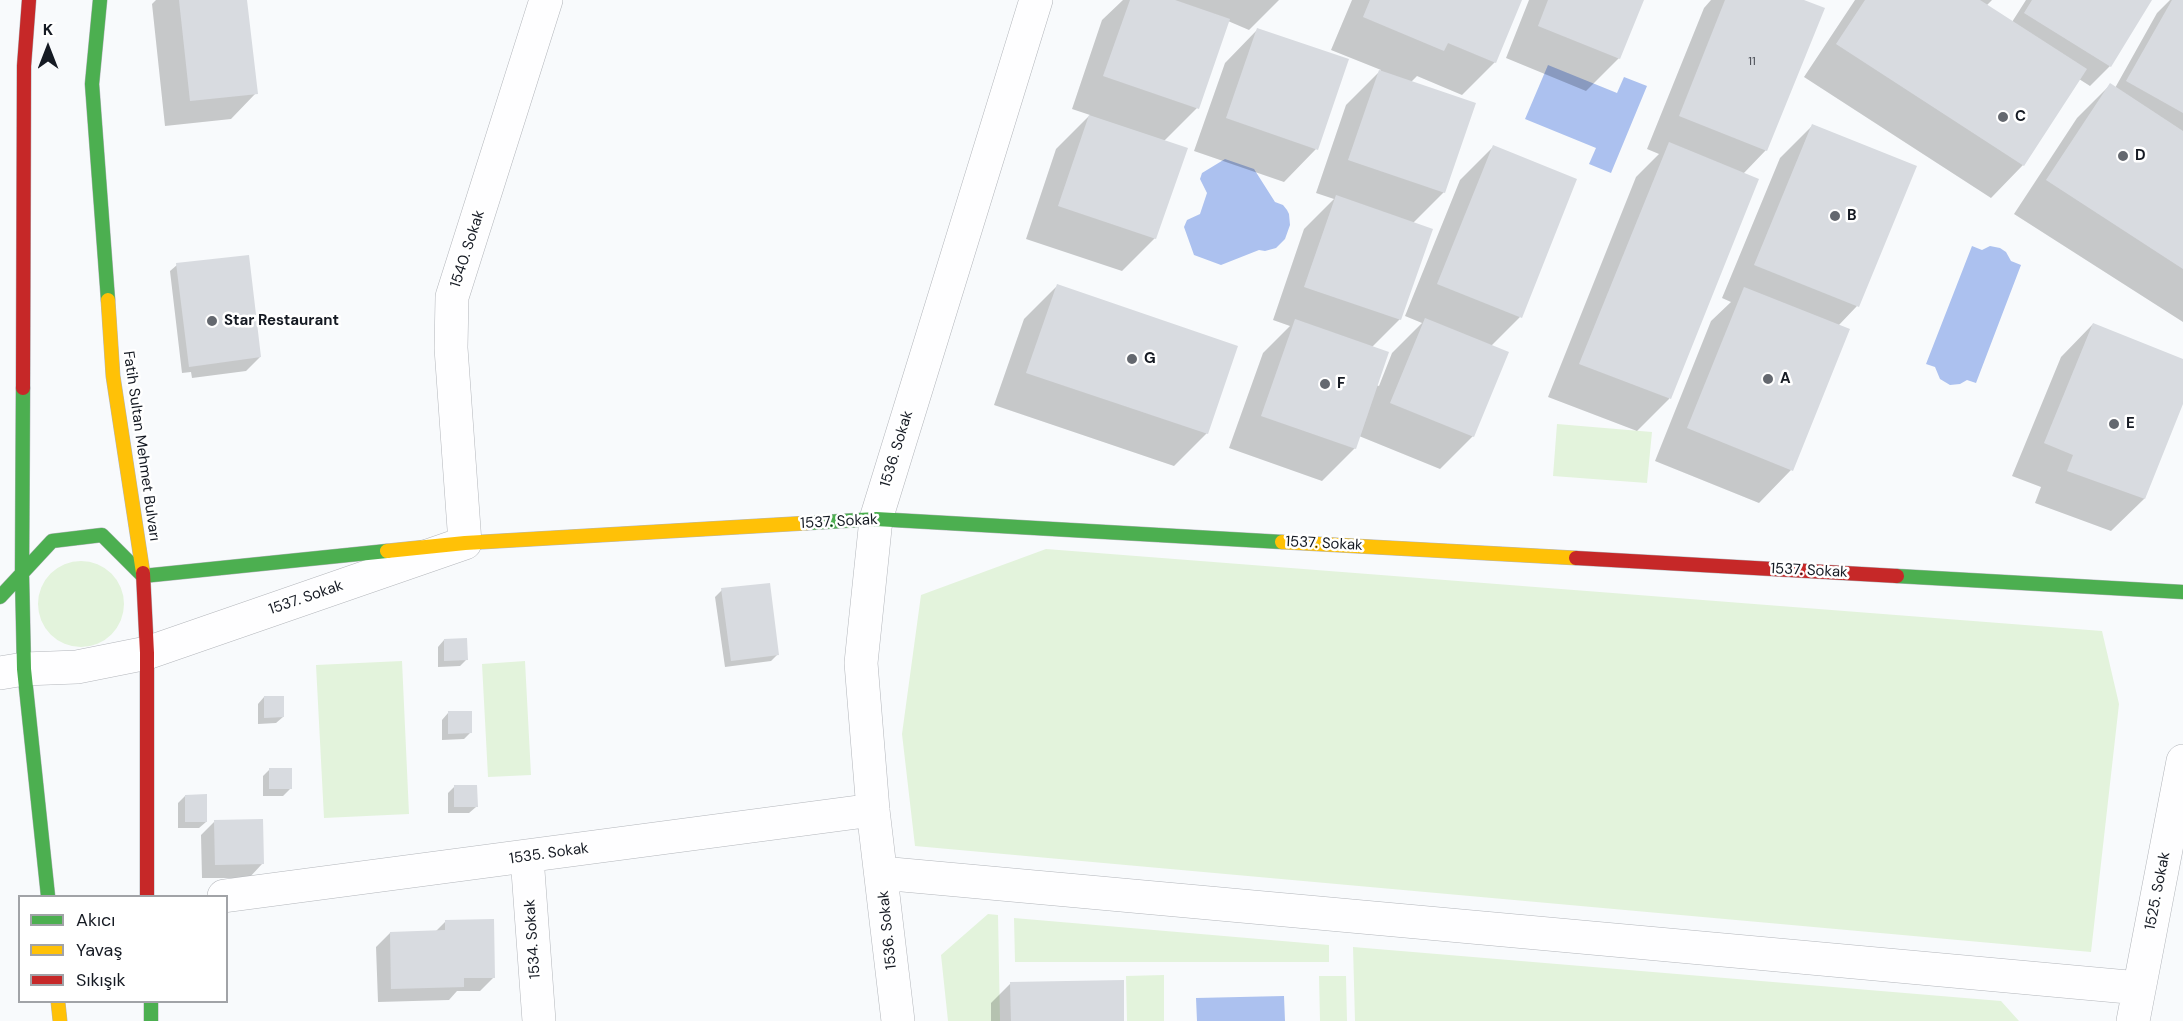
<!DOCTYPE html>
<html>
<head>
<meta charset="utf-8">
<style>
	body { margin:0 }
	#map { position:relative; width:2183px; height:1021px; overflow:hidden; background:#f8fafc; font-family:"DM Sans",sans-serif }
	canvas { display:block }
	.legend { position:absolute; left:18px; top:895px; width:210px; height:108px; box-sizing:border-box; background:#fff; border:2px solid #a1a3a7; margin:0; padding:8px 10px; list-style:none; font-size:18px; color:#151a23 }
	.legend li { display:flex; align-items:center; gap:12px; height:30px }
	.legend b { width:30px; border:2px solid #a1a3a7 }
	.north { position:absolute; left:18px; top:18px; width:60px; height:60px; -webkit-text-stroke:4px #fff; paint-order:stroke; rotate:0deg; font-size:16px; font-weight:700; line-height:24px; text-align:center; color:#151a23 }
	.north::after { content:''; display:block; margin:auto; width:21px; height:27px; background:#151a23; clip-path:polygon(50% 0,100% 100%,50% 72%,0 100%) }
</style>
</head>
<body>
<div id="map">
<canvas width="2183" height="1021"></canvas>
<ul class="legend">
<li><b style="height:8px;background:#4caf50"></b>Akıcı</li>
<li><b style="height:8px;background:#ffc107"></b>Yavaş</li>
<li><b style="height:8px;background:#c62828"></b>Sıkışık</li>
</ul>
<div class="north">K</div>
</div>
<script>
const g = document.querySelector('canvas').getContext('2d');
g.lineJoin = 'round';
function paint(path, color) { g.fillStyle = color; g.fill(path, 'evenodd'); }
const toPath = rows => new Path2D(rows.map(r => 'M' + r).join(''));
function strokePath(path, color, width, dash) { g.strokeStyle = color; g.lineWidth = width; g.lineCap = dash ? 'butt' : 'round'; g.setLineDash(dash || []); g.stroke(path); }
function drawText(font, color, halo, rows, align = 'center') {
  g.font = font + ' "DM Sans",sans-serif'; g.lineWidth = 5; g.setLineDash([]); g.textBaseline = 'middle'; g.strokeStyle = halo; g.fillStyle = color; for (const [text, x, y, turn = 0] of rows) {
    g.save(); g.translate(x, y); g.rotate((+turn || 0) * Math.PI / 180); g.textAlign = isNaN(turn) ? turn : align; if (halo) g.strokeText(text, 0, 0); g.fillText(text, 0, 0); g.restore();
  }
}
paint(toPath([
	[1557,424,1652,432,1647,483,1553,476],
	[1046,549,2102,631,2119,704,2091,952,915,846,902,734,921,595],
	'38 604a43 43 0 1 1 86 0a43 43 0 1 1-86 0Z',
	[402,661,409,814,324,818,316,665],
	[525,661,531,775,488,777,482,664],
	[988,914,998,915,1000,1021,948,1021,941,955],
	[1014,918,1329,945,1329,962,1015,962],
	[1353,947,2001,1001,2019,1021,1355,1021],
	[1164,975,1164,1021,1127,1021,1126,976],
	[1319,976,1346,976,1347,1021,1320,1021]
]), '#e3f3dc');
paint(toPath([
	[1548,65,1617,93,1624,77,1647,86,1611,173,1589,164,1596,148,1525,119],
	[1225,159,1254,169,1275,202,1283,205,1287,210,1289,214,1290,225,1285,239,1276,248,1265,251,1259,250,1221,265,1194,255,1184,227,1187,220,1200,214,1207,193,1200,179,1202,173],
	[1972,246,1982,250,1990,246,2000,248,2006,252,2011,261,2021,265,1976,383,1967,380,1960,384,1950,385,1940,379,1935,367,1926,364],
	[1284,996,1285,1021,1197,1021,1196,998]
]), '#acc1ef');
paint(toPath([
	[156,0,246,0,256,93,231,119,165,126,152,4],
	[1123,0,1279,0,1249,30,1228,21,1197,108,1164,141,1155,238,1122,271,1026,239,1056,149,1090,115,1072,109,1102,20],
	[1352,0,1520,0,1495,62,1462,95,1417,76,1410,83,1444,192,1413,223,1400,319,1372,347,1376,385,1379,386,1392,353,1422,323,1405,316,1460,180,1493,147,1520,317,1491,346,1473,436,1440,469,1359,436,1355,448,1322,481,1229,448,1263,353,1290,326,1273,320,1304,229,1334,199,1316,193,1346,105,1381,70,1331,50],
	[1529,0,1642,0,1619,58,1586,91,1506,58],
	[1711,0,1800,0,1766,150,1743,174,1757,179,1669,399,1637,431,1548,397,1636,177,1659,154,1647,149,1704,8],
	[1855,0,1992,0,1986,6,2012,22,2026,0,2150,0,2110,66,2090,86,2079,79,2023,165,1991,198,1804,77],
	[2170,0,2183,0,2183,322,2014,214,2077,118,2110,85,2115,88,2157,13],
	[1257,30,1316,149,1284,182,1194,151,1225,63],
	[1813,125,1915,167,1857,306,1838,326,1791,470,1759,503,1655,461,1711,321,1731,302,1722,298,1780,158],
	[177,265,260,357,246,371,192,378,191,372,182,373,170,271],
	[1057,286,1207,433,1174,466,994,405,1024,319],
	[2093,324,2183,360,2183,400,2144,499,2111,531,2035,503,2041,487,2012,476,2061,357],
	[722,590,778,654,771,661,725,667,715,597],
	[444,640,466,660,460,666,438,667,438,647],
	[264,697,283,717,276,723,258,724,258,704],
	[448,713,470,733,464,739,442,740,442,720],
	[270,769,290,789,283,796,263,796,263,776],
	[455,786,476,807,469,813,448,813,448,793],
	[185,796,206,822,199,828,178,828,178,803],
	[215,821,262,864,249,878,202,878,201,835],
	[445,922,494,977,480,991,457,991,449,1000,378,1002,376,947,390,933,435,932],
	[1011,983,1123,1021,991,1021,991,1003]
]), '#0003');
paint(toPath([
	[179,0,247,0,258,94,190,101],
	[1130,0,1175,0,1230,19,1199,109,1103,76],
	[1370,0,1522,0,1496,63,1448,43,1444,51,1363,17],
	[1548,0,1644,0,1620,59,1538,26],
	[1725,0,1804,0,1825,8,1767,151,1679,116],
	[1865,0,1980,0,2087,69,2024,166,1836,44],
	[2032,0,2152,0,2111,67,2024,13],
	[2172,0,2183,0,2183,113,2126,81],
	[1257,28,1349,59,1318,150,1226,118],
	[1379,70,1476,103,1445,193,1348,160],
	[2110,83,2183,131,2183,269,2046,180],
	[1089,115,1188,148,1156,239,1058,206],
	[1812,124,1917,166,1859,307,1754,265],
	[1669,142,1759,179,1671,399,1579,364],
	[1493,145,1577,179,1522,318,1437,284],
	[1336,195,1433,229,1401,320,1304,287],
	[249,255,261,357,189,367,176,263],
	[1057,284,1238,346,1208,434,1026,373],
	[1744,287,1850,329,1793,471,1687,428],
	[1425,318,1509,352,1474,437,1390,403],
	[1295,319,1389,352,1356,449,1261,416],
	[2093,323,2183,359,2183,404,2145,499,2067,471,2073,455,2044,443],
	[770,583,779,655,731,661,721,588],
	[467,638,468,660,444,661,444,639],
	[264,696,284,696,284,717,264,718],
	[448,711,472,711,472,733,448,734],
	[269,768,292,768,292,789,269,789],
	[454,785,477,785,478,807,454,807],
	[207,794,207,822,185,822,185,795],
	[263,819,264,864,215,865,214,820],
	[494,919,495,978,464,978,464,987,391,989,390,932,445,930,445,920],
	[1124,980,1124,1021,1011,1021,1010,982]
]), '#d8dbe0');
const street = toPath([
	[0,673,24,669,77,667,147,653,465,543,451,348,452,297,546,0],
	[527,857,539,1021],
	[881,873,2139,988],
	[224,896,873,810],
	[898,1021,873,810,861,663,876,519,1036,0],
	[2133,1021,2183,761]
]);
const fast = toPath([
	[100,0,92,84,108,300],
	[23,388,22,575,24,669,48,896],
	[808,523,876,519,1282,542],
	[1897,576,2183,592],
	[0,597,52,541,102,535,143,576,387,551],
	[151,1002,151,1021]
]);
const slow = toPath([
	[108,300,113,376,143,573],
	[1282,542,1576,558],
	[387,551,465,543,808,523],
	[58,1002,60,1021]
]);
const jam = toPath([
	[23,388,24,66,29,0],
	[1576,558,1897,576],
	[143,573,147,653,147,896]
]);
strokePath(street, '#b3b6bb', 34);
strokePath(fast, '#b3b6bb', 15);
strokePath(slow, '#b3b6bb', 15);
strokePath(jam, '#b3b6bb', 15);
strokePath(street, '#fefeff', 33);
strokePath(fast, '#4caf50', 14);
strokePath(slow, '#ffc107', 14);
strokePath(jam, '#c62828', 14);
for (const [x, y, r, color] of [
	[2003,117,6,"#64686f"],
	[2123,156,6,"#64686f"],
	[1835,216,6,"#64686f"],
	[212,321,6,"#64686f"],
	[1132,359,6,"#64686f"],
	[1768,379,6,"#64686f"],
	[1325,384,6,"#64686f"],
	[2114,424,6,"#64686f"]
]) { const dot = new Path2D(); dot.arc(x, y, r, 0, 2 * Math.PI); g.fillStyle = color; g.fill(dot); strokePath(dot, '#fff', 2); }
drawText('12px', '#464a52', null, [
	["11",1752,62]
]);
drawText('bold 15px', '#151a23', '#fff', [
	["C",2015,117],
	["D",2135,156],
	["B",1847,216],
	["Star Restaurant",224,321],
	["G",1144,359],
	["A",1780,379],
	["F",1337,384],
	["E",2126,424]
], 'left');
drawText('15px', '#151a23', '#fff', [
	["1540. Sokak",468,249,-72],
	["Fatih Sultan Mehmet Bulvarı",141,446,82],
	["1536. Sokak",897,449,-73],
	["1537. Sokak",839,522,-3],
	["1537. Sokak",1324,544,3],
	["1537. Sokak",1809,571,3],
	["1537. Sokak",306,598,-19],
	["1535. Sokak",549,854,-8],
	["1525. Sokak",2158,891,-79],
	["1536. Sokak",888,930,-96],
	["1534. Sokak",533,939,-94]
]);
</script>
</body>
</html>
